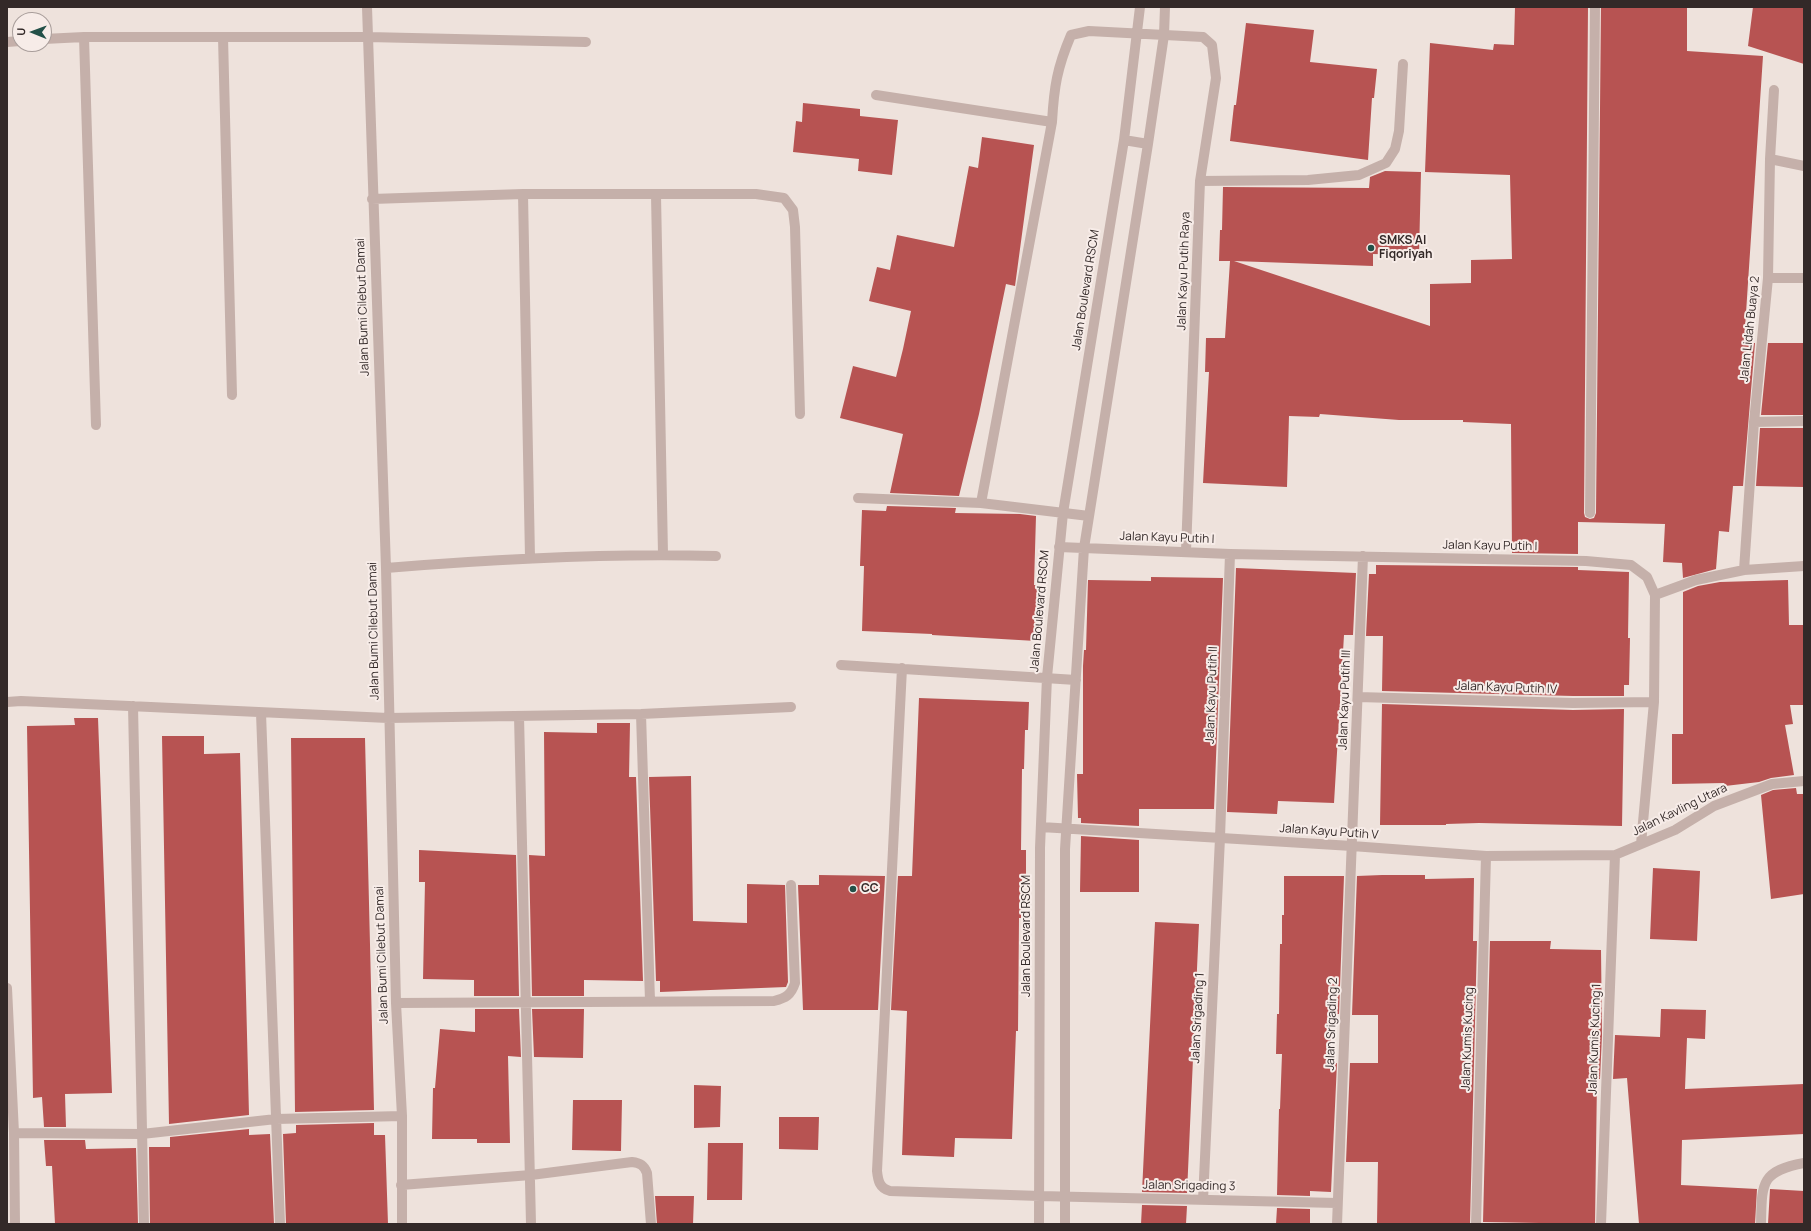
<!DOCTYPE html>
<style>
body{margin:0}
#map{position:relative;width:1811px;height:1231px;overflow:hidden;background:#eee2dc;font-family:Manrope,sans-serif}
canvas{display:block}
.frame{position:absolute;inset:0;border:8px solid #332928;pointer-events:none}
.north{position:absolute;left:12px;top:12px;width:40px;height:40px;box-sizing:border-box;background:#f7ece8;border:1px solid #a99e9b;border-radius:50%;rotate:271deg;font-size:11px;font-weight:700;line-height:16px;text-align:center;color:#332928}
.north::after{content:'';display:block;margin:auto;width:14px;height:18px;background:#235048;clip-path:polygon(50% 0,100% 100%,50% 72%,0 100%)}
</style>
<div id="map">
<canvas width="1811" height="1231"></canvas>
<div class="frame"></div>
<div class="north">U</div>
</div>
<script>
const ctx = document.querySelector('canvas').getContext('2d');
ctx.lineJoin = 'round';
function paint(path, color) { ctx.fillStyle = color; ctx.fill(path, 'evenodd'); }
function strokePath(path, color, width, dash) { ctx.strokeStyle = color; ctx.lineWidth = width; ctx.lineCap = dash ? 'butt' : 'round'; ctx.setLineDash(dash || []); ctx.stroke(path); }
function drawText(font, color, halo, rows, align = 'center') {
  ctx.font = font + ' Manrope,sans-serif'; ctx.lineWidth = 4; ctx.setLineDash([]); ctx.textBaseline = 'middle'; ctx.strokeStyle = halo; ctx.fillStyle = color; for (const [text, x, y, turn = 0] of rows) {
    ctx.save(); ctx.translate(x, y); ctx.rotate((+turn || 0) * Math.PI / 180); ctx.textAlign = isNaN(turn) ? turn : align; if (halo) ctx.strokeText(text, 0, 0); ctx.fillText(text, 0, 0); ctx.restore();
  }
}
const building = new Path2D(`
 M 1515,7 L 1588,7 L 1584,513 L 1585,517 L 1590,519 L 1594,518 L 1596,513 L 1601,7 L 1687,7 L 1687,51 L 1763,56 L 1744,343 L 1755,343 L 1743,486 L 1733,486 L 1729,532 L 1719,531 L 1716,569 L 1683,578 L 1682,563 L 1663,562 L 1665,524 L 1578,522 L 1578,554 L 1512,553 L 1511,424 L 1463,422 L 1463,420 L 1399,420 L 1320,414 L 1319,417 L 1289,416 L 1287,487 L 1203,483 L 1209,372 L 1205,372 L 1206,338 L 1225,338 L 1230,261 L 1219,261 L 1220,230 L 1222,230 L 1223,187 L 1369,188 L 1370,177 L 1385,171 L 1421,172 L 1419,255 L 1373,254 L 1373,266 L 1234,261 L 1430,326 L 1430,284 L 1471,283 L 1471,260 L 1512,259 L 1510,175 L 1425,172 L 1430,43 L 1493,50 L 1494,44 L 1514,45 Z
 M 1753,7 L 1804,7 L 1804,64 L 1748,46 Z
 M 1246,23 L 1314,30 L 1310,62 L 1377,69 L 1374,98 L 1372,98 L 1368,160 L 1230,141 L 1234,105 L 1236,105 Z
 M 803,103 L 860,109 L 860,116 L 898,120 L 892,175 L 858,171 L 859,159 L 793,152 L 796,121 L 802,122 Z
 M 982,137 L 1034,145 L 1015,286 L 1006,284 L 979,414 L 959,496 L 890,493 L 903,434 L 840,418 L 853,366 L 896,377 L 903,349 L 911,311 L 869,301 L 877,267 L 890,270 L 897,235 L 954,247 L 969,166 L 978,168 Z
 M 1768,343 L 1804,343 L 1804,415 L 1761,415 Z
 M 1760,428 L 1804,428 L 1804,487 L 1756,486 Z
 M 887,506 L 956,508 L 955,513 L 1020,514 L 1036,516 L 1034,585 L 1037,585 L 1036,641 L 932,635 L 932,634 L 862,631 L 864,566 L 860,566 L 862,510 L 886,511 Z
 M 1376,565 L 1578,567 L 1578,570 L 1629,572 L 1628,638 L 1630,638 L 1629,685 L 1624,685 L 1624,696 L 1573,696 L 1382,691 L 1383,636 L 1366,636 L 1369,574 L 1376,574 Z
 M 1236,568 L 1356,573 L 1353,635 L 1344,635 L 1334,803 L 1278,801 L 1277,814 L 1227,812 Z
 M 1151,577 L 1223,578 L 1214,809 L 1139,809 L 1139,826 L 1081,823 L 1081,818 L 1078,818 L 1077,774 L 1083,774 L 1083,666 L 1084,650 L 1086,650 L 1088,580 L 1151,581 Z
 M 1788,580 L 1789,625 L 1804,625 L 1804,705 L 1790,705 L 1793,724 L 1785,725 L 1794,775 L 1771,778 L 1759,782 L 1725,786 L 1724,783 L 1672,784 L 1672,734 L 1683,734 L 1683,592 L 1698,586 L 1720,582 Z
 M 919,698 L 1029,702 L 1028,730 L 1025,730 L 1024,769 L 1022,769 L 1021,850 L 1026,850 L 1026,878 L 1022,878 L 1021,918 L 1019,918 L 1018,1031 L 1016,1031 L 1012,1139 L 955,1138 L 954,1157 L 902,1155 L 907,1011 L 891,1010 L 898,876 L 912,876 Z
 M 1382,704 L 1573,710 L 1624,709 L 1622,826 L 1479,823 L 1446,824 L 1446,825 L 1380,825 Z
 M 74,718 L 98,718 L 112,1093 L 65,1094 L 66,1127 L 44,1127 L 42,1097 L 33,1098 L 27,726 L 75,725 Z
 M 597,723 L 630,723 L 629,777 L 636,777 L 643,981 L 584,980 L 584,996 L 532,996 L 529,855 L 545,856 L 544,732 L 597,733 Z
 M 162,736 L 204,736 L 204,754 L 240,753 L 249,1115 L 169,1124 Z
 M 291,738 L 365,738 L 374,1110 L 295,1112 Z
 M 691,776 L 693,921 L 747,923 L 747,884 L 785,885 L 788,982 L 786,987 L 660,992 L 660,981 L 656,981 L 649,777 Z
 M 1796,788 L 1797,794 L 1804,794 L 1804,894 L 1771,899 L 1761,795 L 1773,790 Z
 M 1081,836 L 1139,840 L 1139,892 L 1080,892 Z
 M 419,850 L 516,855 L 519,996 L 474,996 L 474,980 L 423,979 L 425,882 L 419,882 Z
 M 1653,868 L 1700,871 L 1697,941 L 1650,939 Z
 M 819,875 L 885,876 L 878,1010 L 803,1010 L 798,885 L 819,885 Z
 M 1382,875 L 1425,875 L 1425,879 L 1474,878 L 1473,941 L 1477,941 L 1470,1224 L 1377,1224 L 1378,1162 L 1346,1162 L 1350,1063 L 1378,1063 L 1378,1015 L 1352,1015 L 1357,876 Z
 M 1284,876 L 1344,876 L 1339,1014 L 1331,1014 L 1331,1063 L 1337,1063 L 1331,1192 L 1310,1191 L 1310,1196 L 1277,1195 L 1279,1109 L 1280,1109 L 1282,1054 L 1276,1054 L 1277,1014 L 1279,1014 L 1280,944 L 1282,944 L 1282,915 L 1284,915 Z
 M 1155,922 L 1199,924 L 1187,1193 L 1142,1192 Z
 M 1490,941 L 1551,941 L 1550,949 L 1601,950 L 1602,1035 L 1600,1079 L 1597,1079 L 1595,1224 L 1483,1222 Z
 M 475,1009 L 519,1009 L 521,1057 L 508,1056 L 510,1143 L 477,1143 L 477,1139 L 432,1139 L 433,1088 L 435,1088 L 440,1029 L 475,1032 Z
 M 532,1009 L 584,1009 L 583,1058 L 534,1057 Z
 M 1661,1009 L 1706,1010 L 1705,1039 L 1687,1038 L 1685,1089 L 1804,1084 L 1804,1134 L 1682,1140 L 1681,1185 L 1757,1189 L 1755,1224 L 1639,1224 L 1627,1078 L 1613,1079 L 1615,1035 L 1660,1037 Z
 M 694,1085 L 721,1086 L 720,1127 L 694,1128 Z
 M 573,1100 L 622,1100 L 621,1151 L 572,1150 Z
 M 779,1117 L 819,1117 L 818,1150 L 779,1149 Z
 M 374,1123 L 374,1135 L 385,1135 L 388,1224 L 286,1224 L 283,1134 L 296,1133 L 296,1125 Z
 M 249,1129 L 249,1135 L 270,1134 L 274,1224 L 150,1224 L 149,1147 L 170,1147 L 170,1137 Z
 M 44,1140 L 85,1140 L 86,1149 L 136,1148 L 138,1224 L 55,1224 L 52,1166 L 46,1166 Z
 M 708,1143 L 743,1143 L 742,1200 L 707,1200 Z
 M 1770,1189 L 1804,1191 L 1804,1224 L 1768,1224 Z
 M 655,1196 L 694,1196 L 693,1224 L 657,1224 Z
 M 1142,1205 L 1187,1206 L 1186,1224 L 1141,1224 Z
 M 1277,1208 L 1310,1209 L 1310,1224 L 1276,1224 Z`);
const minor = new Path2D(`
 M 367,7 L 386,568 L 396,1003 L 402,1116 L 402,1224
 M 84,37 L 96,425
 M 223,37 L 232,395
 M 44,39 L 84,37 L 368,37 L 586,42
 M 7,42 L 20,41
 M 876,95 L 1052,122
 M 1124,140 L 1148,144
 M 1770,159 L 1804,166
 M 1200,181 L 1308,180 L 1359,175 L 1386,163 L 1395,149 L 1399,131 L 1403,64
 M 523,194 L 530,558
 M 656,195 L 663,554
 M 372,199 L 523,194 L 756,194 L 784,198 L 793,210 L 795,227 L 800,414
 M 1768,278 L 1804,278
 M 1754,422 L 1804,421
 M 858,498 L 981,503 L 1089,516
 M 981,503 L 1052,122 C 1054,87 1057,68 1071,35 L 1089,31 L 1203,37 L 1212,45 L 1216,78 L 1200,181 L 1186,551
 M 1590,513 L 1595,7
 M 1059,547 L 1230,554 L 1586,561 L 1631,565 L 1647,577 L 1655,595 L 1654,702 L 1641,844
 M 386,568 C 496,559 606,553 716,556
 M 1744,570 L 1754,422 L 1768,278 L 1770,159 L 1774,90
 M 1655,595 L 1696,580 L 1744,570 L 1804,566
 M 841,665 L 1076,680
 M 902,668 L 877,1171 C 878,1180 879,1188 890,1191 L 1040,1196 L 1337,1203
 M 1358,697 L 1573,703 L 1654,702
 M 7,702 L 21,701 L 388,718 L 641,714 L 791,707
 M 133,706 L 144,1224
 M 261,713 L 280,1224
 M 641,714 L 650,1001
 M 519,716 L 531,1224
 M 1041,827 L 1352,846 L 1486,856 L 1615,855 L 1675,830 L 1714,806 L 1772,784 L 1804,781
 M 7,988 L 14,1133 L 15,1224
 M 396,1003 L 774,1001 C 786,998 791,995 795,983 L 791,885
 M 14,1133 L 142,1134 L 276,1119 L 402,1116
 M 401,1185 L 531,1175 L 632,1162 C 640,1163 644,1165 647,1173 L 651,1224
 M 1203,1200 L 1220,838 L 1230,554
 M 1039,1224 L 1040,848 L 1047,677 L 1063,513 L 1124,140 L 1140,7
 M 1065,1224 L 1065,849 L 1084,548 L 1148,144 L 1164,35 L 1165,7
 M 1337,1224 L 1363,556
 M 1476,1224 L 1486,856
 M 1601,1224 L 1615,855
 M 1761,1224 C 1762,1184 1760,1171 1804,1163`);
const markers = [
 [1371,248,4,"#235048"],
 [853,889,4,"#235048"]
];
const poiNames = [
 ["SMKS Al",1379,241],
 ["Fiqoriyah",1379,255],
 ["CC",861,889]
];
const streetNames = [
 ["Jalan Kayu Putih Raya",1184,271,-88],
 ["Jalan Boulevard RSCM",1086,290,-81],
 ["Jalan Bumi Cilebut Damai",363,307,-92],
 ["Jalan Lidah Buaya 2",1750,329,-84],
 ["Jalan Kayu Putih I",1167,538,2],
 ["Jalan Kayu Putih I",1490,546,1],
 ["Jalan Boulevard RSCM",1040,611,-85],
 ["Jalan Bumi Cilebut Damai",374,631,-91],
 ["Jalan Kayu Putih IV",1506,688,2],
 ["Jalan Kayu Putih II",1212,695,-88],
 ["Jalan Kayu Putih III",1345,700,-88],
 ["Jalan Kavling Utara",1680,810,-26],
 ["Jalan Kayu Putih V",1329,832,4],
 ["Jalan Boulevard RSCM",1027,936,-90],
 ["Jalan Bumi Cilebut Damai",382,955,-92],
 ["Jalan Srigading 1",1198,1018,-87],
 ["Jalan Srigading 2",1332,1024,-88],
 ["Jalan Kumis Kucing",1468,1039,-88],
 ["Jalan Kumis Kucing 1",1595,1039,-88],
 ["Jalan Srigading 3",1189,1186,1]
];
paint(building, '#b75352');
strokePath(minor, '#c5b0aa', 10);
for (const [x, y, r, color] of markers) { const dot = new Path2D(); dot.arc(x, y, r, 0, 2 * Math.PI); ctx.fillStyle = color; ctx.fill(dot); strokePath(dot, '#f7ece8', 1.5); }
drawText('bold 12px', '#332928', '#f7ece8', poiNames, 'left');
drawText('12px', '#332928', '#f7ece8', streetNames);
</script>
